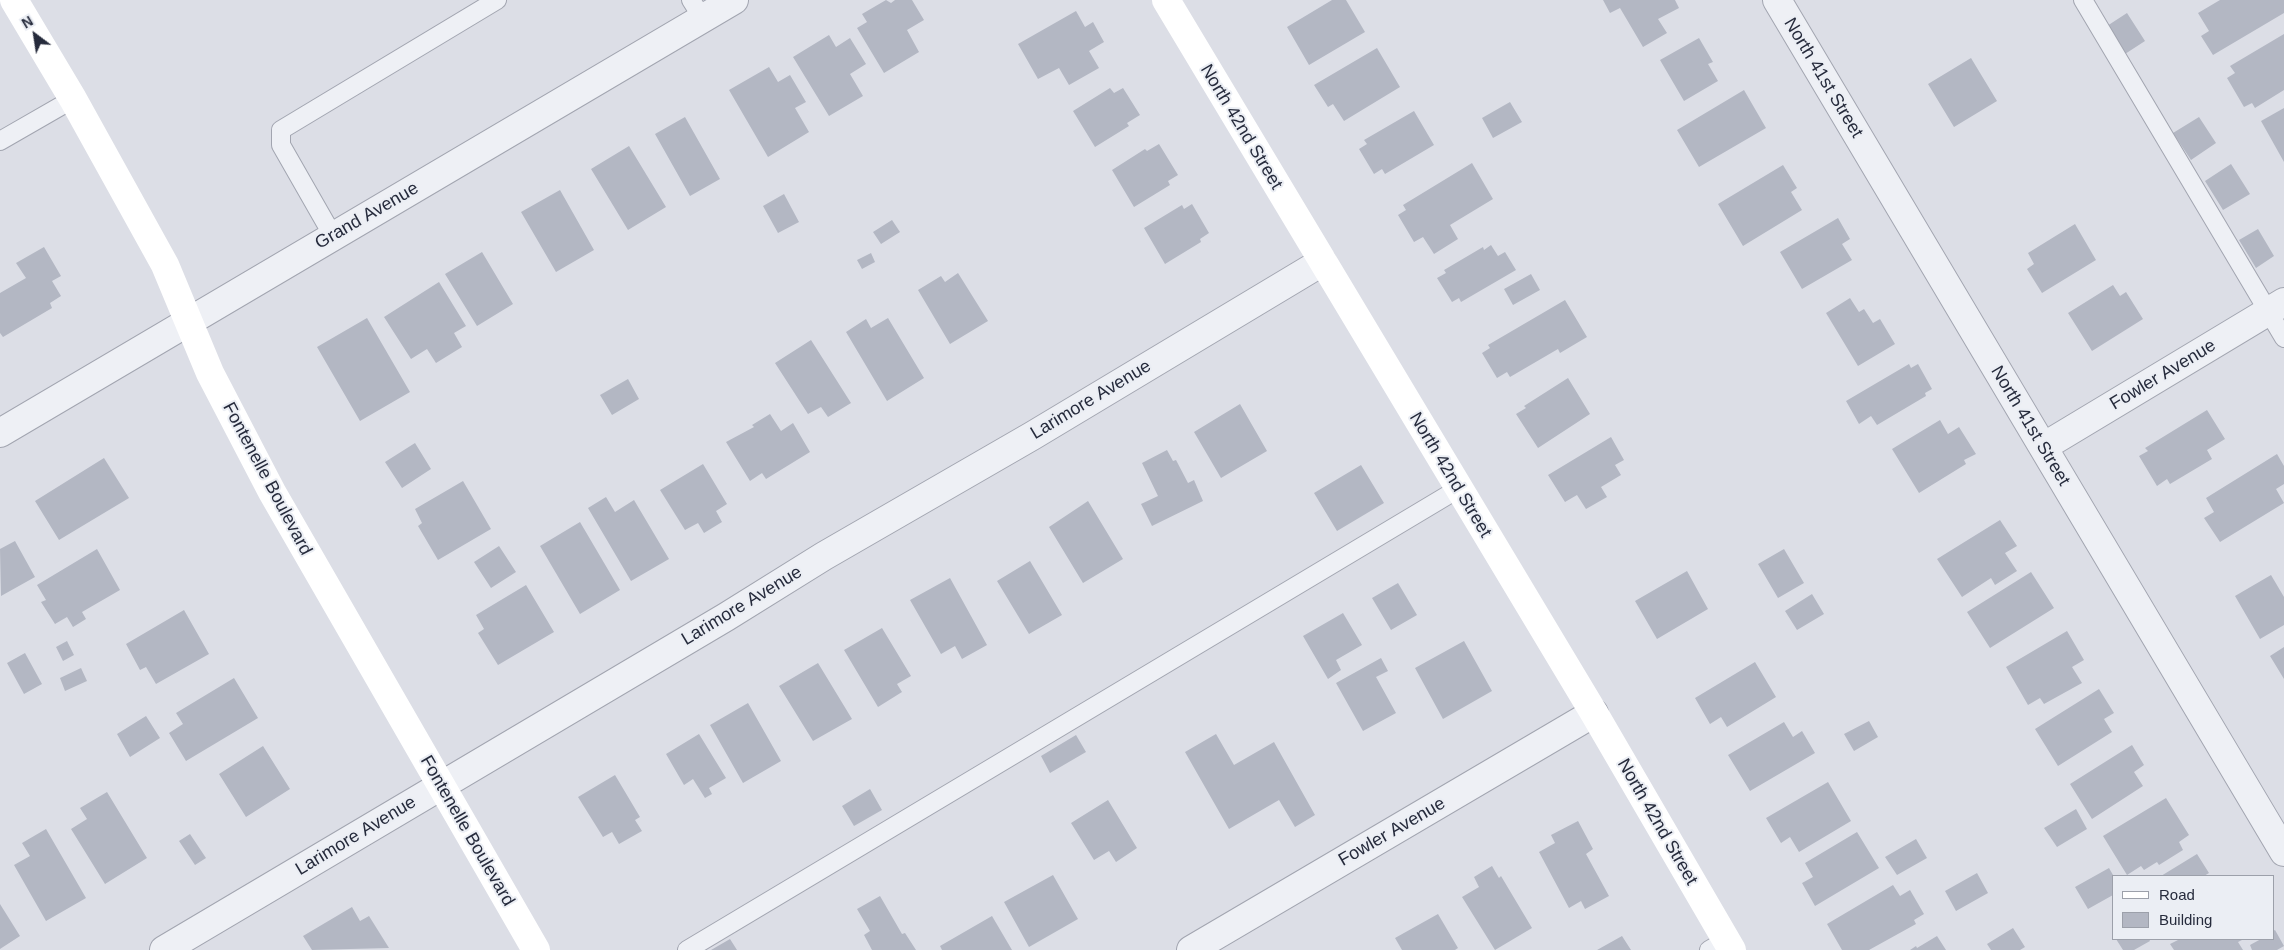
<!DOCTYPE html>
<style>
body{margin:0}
#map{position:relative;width:2284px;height:950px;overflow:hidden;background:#dcdee6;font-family:Arial,sans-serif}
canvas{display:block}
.legend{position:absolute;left:2112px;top:875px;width:162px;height:65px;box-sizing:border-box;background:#ebeef4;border:1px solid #9ca0aa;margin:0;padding:6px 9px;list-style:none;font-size:15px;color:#262b3c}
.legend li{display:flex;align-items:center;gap:10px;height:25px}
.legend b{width:25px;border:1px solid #9ca0aa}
.north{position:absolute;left:10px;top:10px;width:50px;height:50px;-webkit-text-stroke:4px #ebeef4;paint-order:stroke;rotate:329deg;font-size:14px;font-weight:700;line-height:20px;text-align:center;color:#262b3c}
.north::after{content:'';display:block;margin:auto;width:18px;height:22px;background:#262b3c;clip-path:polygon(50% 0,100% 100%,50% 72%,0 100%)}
</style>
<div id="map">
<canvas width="2284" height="950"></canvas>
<ul class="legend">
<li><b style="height:6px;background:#fff"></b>Road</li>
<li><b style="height:14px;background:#b3b7c3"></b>Building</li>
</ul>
<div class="north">N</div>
</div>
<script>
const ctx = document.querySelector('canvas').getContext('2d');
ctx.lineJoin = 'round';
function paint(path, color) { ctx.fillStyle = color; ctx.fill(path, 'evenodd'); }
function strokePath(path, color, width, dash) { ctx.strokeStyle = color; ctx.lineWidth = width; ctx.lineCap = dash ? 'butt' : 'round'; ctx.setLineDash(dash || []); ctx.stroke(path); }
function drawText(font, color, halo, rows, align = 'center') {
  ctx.font = font + ' Arial,sans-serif'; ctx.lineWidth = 4; ctx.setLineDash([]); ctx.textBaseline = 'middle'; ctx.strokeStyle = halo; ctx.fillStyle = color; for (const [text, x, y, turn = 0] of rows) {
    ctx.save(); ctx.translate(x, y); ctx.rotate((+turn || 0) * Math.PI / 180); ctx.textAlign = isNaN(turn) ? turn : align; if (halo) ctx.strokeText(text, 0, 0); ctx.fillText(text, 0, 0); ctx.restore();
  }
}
const building = new Path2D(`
 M 886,0 L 891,3 L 895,0 L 912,0 L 924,20 L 907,30 L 919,52 L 884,73 L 857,28 L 867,22 L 862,14 Z
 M 1332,0 L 1346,0 L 1365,32 L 1309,65 L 1287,27 Z
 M 1603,0 L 1675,0 L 1679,8 L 1658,19 L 1667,33 L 1643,47 L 1620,8 L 1610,13 Z
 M 2220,0 L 2284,0 L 2284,13 L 2213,55 L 2201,36 L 2209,31 L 2198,13 Z
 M 1076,11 L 1085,27 L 1093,22 L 1104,42 L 1089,51 L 1099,68 L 1069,85 L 1059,68 L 1038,79 L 1018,44 Z
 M 2127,13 L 2145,41 L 2125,54 L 2107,26 Z
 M 2284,34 L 2284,90 L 2255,108 L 2252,103 L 2244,107 L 2227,78 L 2235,73 L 2230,66 Z
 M 829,35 L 836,47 L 850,38 L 866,64 L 850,74 L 863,96 L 829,116 L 793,57 Z
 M 1699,38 L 1713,62 L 1708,64 L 1718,81 L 1684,101 L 1660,60 Z
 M 1377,48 L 1400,87 L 1344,121 L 1333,104 L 1328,107 L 1314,85 Z
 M 1971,58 L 1997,101 L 1954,127 L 1928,84 Z
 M 769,67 L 778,82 L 790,75 L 806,102 L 795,108 L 809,132 L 768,157 L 729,90 Z
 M 1110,88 L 1114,93 L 1123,88 L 1140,115 L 1127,123 L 1129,126 L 1095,147 L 1073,111 Z
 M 1744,90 L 1766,128 L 1699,167 L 1677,130 Z
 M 1510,102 L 1522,122 L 1493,138 L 1482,118 Z
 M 2284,108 L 2284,162 L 2261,121 Z
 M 1414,111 L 1434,145 L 1385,174 L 1382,169 L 1374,174 L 1359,149 L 1367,144 L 1364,140 Z
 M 685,117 L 720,179 L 690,196 L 655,134 Z
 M 2199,117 L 2216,143 L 2191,160 L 2173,133 Z
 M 1159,144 L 1178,175 L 1168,181 L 1170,185 L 1134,207 L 1112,170 L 1145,149 L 1147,151 Z
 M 629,146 L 666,207 L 628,230 L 591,169 Z
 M 1472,163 L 1493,199 L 1450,225 L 1458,239 L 1434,254 L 1423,237 L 1414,242 L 1398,215 L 1406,210 L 1403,205 Z
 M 2231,164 L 2250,194 L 2223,210 L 2205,181 Z
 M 1783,165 L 1797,188 L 1791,192 L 1802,210 L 1743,246 L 1718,204 Z
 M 560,190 L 594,250 L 556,272 L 521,212 Z
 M 784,194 L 799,222 L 778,233 L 763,206 Z
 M 1192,204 L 1209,233 L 1200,239 L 1201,242 L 1165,264 L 1144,228 L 1182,205 L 1184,209 Z
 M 1838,218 L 1850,239 L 1842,244 L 1852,260 L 1802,289 L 1780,252 Z
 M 892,220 L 900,232 L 881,244 L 873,232 Z
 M 2075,224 L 2096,260 L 2042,293 L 2027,269 L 2034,264 L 2028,253 Z
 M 2258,229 L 2274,256 L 2256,268 L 2239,240 Z
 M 1491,245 L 1498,256 L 1505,252 L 1516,270 L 1461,302 L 1459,298 L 1452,302 L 1437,278 L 1446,273 L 1444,270 L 1483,247 L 1484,250 Z
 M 44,247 L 61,276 L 52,281 L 61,296 L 50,303 L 52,308 L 3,337 L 0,333 L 0,293 L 26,278 L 16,263 Z
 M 482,252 L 513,304 L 477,326 L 445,274 Z
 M 871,253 L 875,262 L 862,269 L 857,260 Z
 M 958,273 L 988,321 L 950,344 L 918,290 L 941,276 L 945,282 Z
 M 1531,274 L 1540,290 L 1513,305 L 1504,289 Z
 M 439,282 L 466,326 L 454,333 L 462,347 L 436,363 L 427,349 L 411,359 L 384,317 Z
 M 2113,285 L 2120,296 L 2126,292 L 2143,319 L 2092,351 L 2068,313 Z
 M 1850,298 L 1859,312 L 1864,309 L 1873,323 L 1880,319 L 1895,344 L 1858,366 L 1826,313 Z
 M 1565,300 L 1587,337 L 1560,353 L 1558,349 L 1510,377 L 1507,372 L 1497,378 L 1482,353 L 1490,348 L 1488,345 Z
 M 367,318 L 410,392 L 360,421 L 317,347 Z
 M 888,318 L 924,378 L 887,401 L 846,332 L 866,319 L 871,328 Z
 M 811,340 L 851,403 L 828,417 L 821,407 L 808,414 L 775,363 Z
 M 1909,364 L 1911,368 L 1918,364 L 1932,389 L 1925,393 L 1926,396 L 1877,425 L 1871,416 L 1859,424 L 1846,401 Z
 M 1568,378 L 1590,414 L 1538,448 L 1516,414 L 1526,408 L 1524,406 Z
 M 628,379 L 639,399 L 612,415 L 600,395 Z
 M 1240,404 L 1267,451 L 1221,478 L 1194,432 Z
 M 2207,410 L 2225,439 L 2207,450 L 2212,459 L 2170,484 L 2167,479 L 2157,486 L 2139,456 L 2148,451 L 2145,448 Z
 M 770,414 L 781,431 L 793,423 L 810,452 L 766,479 L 762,473 L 750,481 L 726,442 L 754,427 L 752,425 Z
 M 1940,420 L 1948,434 L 1959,427 L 1976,454 L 1964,460 L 1966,464 L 1919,493 L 1892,449 Z
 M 1611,437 L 1624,460 L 1615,465 L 1621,475 L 1601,487 L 1607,497 L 1586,509 L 1577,495 L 1565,502 L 1548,475 Z
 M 415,443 L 431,469 L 402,488 L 385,462 Z
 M 1167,450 L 1173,461 L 1176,460 L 1188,483 L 1194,480 L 1203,501 L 1152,526 L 1141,504 L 1158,496 L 1142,463 Z
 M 2277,454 L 2284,466 L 2284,484 L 2276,489 L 2284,503 L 2220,542 L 2204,518 L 2214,512 L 2206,498 Z
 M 104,458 L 129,498 L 59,540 L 35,501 Z
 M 703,464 L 727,504 L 716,511 L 722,522 L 704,533 L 698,523 L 685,530 L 660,490 Z
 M 1361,465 L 1384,503 L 1337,531 L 1314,493 Z
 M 463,481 L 491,529 L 438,560 L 418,526 L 422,523 L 415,509 Z
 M 606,497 L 615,512 L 634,500 L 669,559 L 631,581 L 588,508 Z
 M 1088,501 L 1123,559 L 1083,583 L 1049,527 Z
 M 2000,520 L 2017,546 L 2005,553 L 2017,571 L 1995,585 L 1991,578 L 1962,597 L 1937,559 Z
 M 580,522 L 620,590 L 580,614 L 540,546 Z
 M 15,541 L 35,577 L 1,596 L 0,549 Z
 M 499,546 L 516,572 L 491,588 L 474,562 Z
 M 97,549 L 120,590 L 82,612 L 86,619 L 73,627 L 67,617 L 55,624 L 41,602 L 46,600 L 37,585 Z
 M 1784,549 L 1804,583 L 1778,598 L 1758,564 Z
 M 1030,561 L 1062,615 L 1029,634 L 997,581 Z
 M 1687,571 L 1708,609 L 1657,639 L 1635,601 Z
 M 2031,572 L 2054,608 L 1990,648 L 1967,612 Z
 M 2271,575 L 2284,597 L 2284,625 L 2260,639 L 2235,596 Z
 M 950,578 L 987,645 L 962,659 L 955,646 L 941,654 L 910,600 Z
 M 1398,583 L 1417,615 L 1391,630 L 1372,598 Z
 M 526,585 L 554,632 L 498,665 L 478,633 L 484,629 L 476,615 Z
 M 1812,594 L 1824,614 L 1797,630 L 1785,611 Z
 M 184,610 L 209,654 L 156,684 L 146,667 L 140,670 L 126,644 Z
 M 1343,613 L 1362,645 L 1336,660 L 1341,670 L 1328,679 L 1303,636 Z
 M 882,628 L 911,676 L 897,684 L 902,692 L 878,707 L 844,650 Z
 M 2067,631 L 2084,660 L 2072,667 L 2082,683 L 2044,704 L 2040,698 L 2028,705 L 2006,667 Z
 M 67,641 L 74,655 L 63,661 L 56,647 Z
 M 1464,641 L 1492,691 L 1443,719 L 1415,668 Z
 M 2284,647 L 2284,679 L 2270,656 Z
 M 25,653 L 42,684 L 24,694 L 7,663 Z
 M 1381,658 L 1388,671 L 1376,677 L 1396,713 L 1363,731 L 1336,683 Z
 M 1755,662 L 1776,697 L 1727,727 L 1721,717 L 1710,724 L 1695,698 Z
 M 818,663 L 852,719 L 813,741 L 779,686 Z
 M 81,668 L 87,681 L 65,691 L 60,678 Z
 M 234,678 L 258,718 L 186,761 L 169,733 L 183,724 L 176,713 Z
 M 2099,689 L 2114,713 L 2104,719 L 2112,732 L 2058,766 L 2035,729 Z
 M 748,703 L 781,761 L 743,783 L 710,725 Z
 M 146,716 L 160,738 L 130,757 L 117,734 Z
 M 1869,721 L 1878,737 L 1854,751 L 1844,734 Z
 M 1784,722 L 1793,737 L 1802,731 L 1815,753 L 1750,791 L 1728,755 Z
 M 699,734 L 726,778 L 709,788 L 712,794 L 705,798 L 693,779 L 684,785 L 666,754 Z
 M 1216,734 L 1234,765 L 1274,742 L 1315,815 L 1295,827 L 1279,800 L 1229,829 L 1185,752 Z
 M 1076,735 L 1086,752 L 1050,773 L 1041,756 Z
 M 2132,745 L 2144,765 L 2134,772 L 2143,786 L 2092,819 L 2070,784 Z
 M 263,746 L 290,789 L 246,817 L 219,774 Z
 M 615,775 L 640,817 L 635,820 L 642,831 L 619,844 L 612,832 L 603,837 L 578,797 Z
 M 1828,782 L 1851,821 L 1799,852 L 1790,837 L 1781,843 L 1766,818 Z
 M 870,789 L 882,810 L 854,826 L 842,806 Z
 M 107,792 L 147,858 L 105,884 L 71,829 L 87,819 L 80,808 Z
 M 2166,798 L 2189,835 L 2179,842 L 2183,850 L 2159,865 L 2157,862 L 2144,870 L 2141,866 L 2127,875 L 2103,836 Z
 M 1108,800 L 1137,848 L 1116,862 L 1109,851 L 1094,860 L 1071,823 Z
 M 2076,809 L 2087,829 L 2057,847 L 2044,828 Z
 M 1578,821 L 1593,849 L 1586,854 L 1609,896 L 1585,909 L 1581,901 L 1569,908 L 1539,852 L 1555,843 L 1551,835 Z
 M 46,829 L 86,898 L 46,921 L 14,865 L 30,856 L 22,843 Z
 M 1857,832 L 1879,868 L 1815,906 L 1802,883 L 1813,877 L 1805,863 Z
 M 190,834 L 206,858 L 195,865 L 179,841 Z
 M 1916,839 L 1927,858 L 1897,875 L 1885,857 Z
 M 2197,854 L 2209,873 L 2204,876 L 2161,876 Z
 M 1492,866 L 1499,878 L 1501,876 L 1532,928 L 1495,950 L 1462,897 L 1479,887 L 1474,877 Z
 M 2109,868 L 2113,875 L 2113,895 L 2088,909 L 2075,887 Z
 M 1977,873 L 1988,893 L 1956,911 L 1945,891 Z
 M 1053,875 L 1078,919 L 1029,947 L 1004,902 Z
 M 1893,885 L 1900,896 L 1910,890 L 1924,914 L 1914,920 L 1916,924 L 1869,950 L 1842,950 L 1827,924 Z
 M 880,896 L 902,934 L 905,933 L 916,950 L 872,950 L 864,935 L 870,931 L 857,909 Z
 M 0,904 L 20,936 L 0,949 Z
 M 352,907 L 360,921 L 369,916 L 389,948 L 312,950 L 303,936 Z
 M 1438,914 L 1458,948 L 1455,950 L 1402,950 L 1395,938 Z
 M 992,916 L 1012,950 L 942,950 L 940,946 Z
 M 2013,928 L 2025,947 L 2020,950 L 1991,950 L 1987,944 Z
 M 2275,930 L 2284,946 L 2277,950 L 2252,950 L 2250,945 L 2261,939 L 2273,939 L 2273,931 Z
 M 1622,936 L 1631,950 L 1597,950 Z
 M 1937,936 L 1946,950 L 1910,950 L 1916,946 L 1917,948 Z
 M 730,939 L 737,950 L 711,950 Z
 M 2116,939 L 2149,939 L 2150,941 L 2134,950 L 2123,950 Z
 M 2180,939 L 2244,939 L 2238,942 L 2243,950 L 2174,950 L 2170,944 Z`);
const lane = new Path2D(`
 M 691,0 L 703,19
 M 2083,0 L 2284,338
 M 0,141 L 73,99
 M 333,236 L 281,145 L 281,130 L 497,0
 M 687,950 L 1458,489
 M 1709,950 L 1726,940`);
const street = new Path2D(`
 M 1777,0 L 2284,852
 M 0,433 L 734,0
 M 2043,447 L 2284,302
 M 164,950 L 726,617 L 824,556 L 1032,436 L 1322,262
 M 1191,950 L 1594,713`);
const secondary = new Path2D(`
 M 14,0 L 73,99 L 165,265 L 210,373 L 272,492 L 536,950
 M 1166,0 L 1594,713 L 1732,950`);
const streetNames = [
 ["North 41st Street",1823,78,59],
 ["North 42nd Street",1241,127,59],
 ["Grand Avenue",367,216,-30],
 ["Fowler Avenue",2163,375,-31],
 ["Larimore Avenue",1091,400,-31],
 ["North 41st Street",2030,426,59],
 ["North 42nd Street",1450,475,59],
 ["Fontenelle Boulevard",267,479,62],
 ["Larimore Avenue",742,606,-31],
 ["North 42nd Street",1657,822,60],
 ["Fontenelle Boulevard",467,831,60],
 ["Fowler Avenue",1392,832,-30],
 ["Larimore Avenue",356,836,-31]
];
paint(building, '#b3b7c3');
strokePath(lane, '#a2a5b0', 20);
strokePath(street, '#a2a5b0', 30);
strokePath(lane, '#eef0f5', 18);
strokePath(street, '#eef0f5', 28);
strokePath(secondary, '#fff', 28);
drawText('18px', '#262b3c', '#ebeef4', streetNames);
</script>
